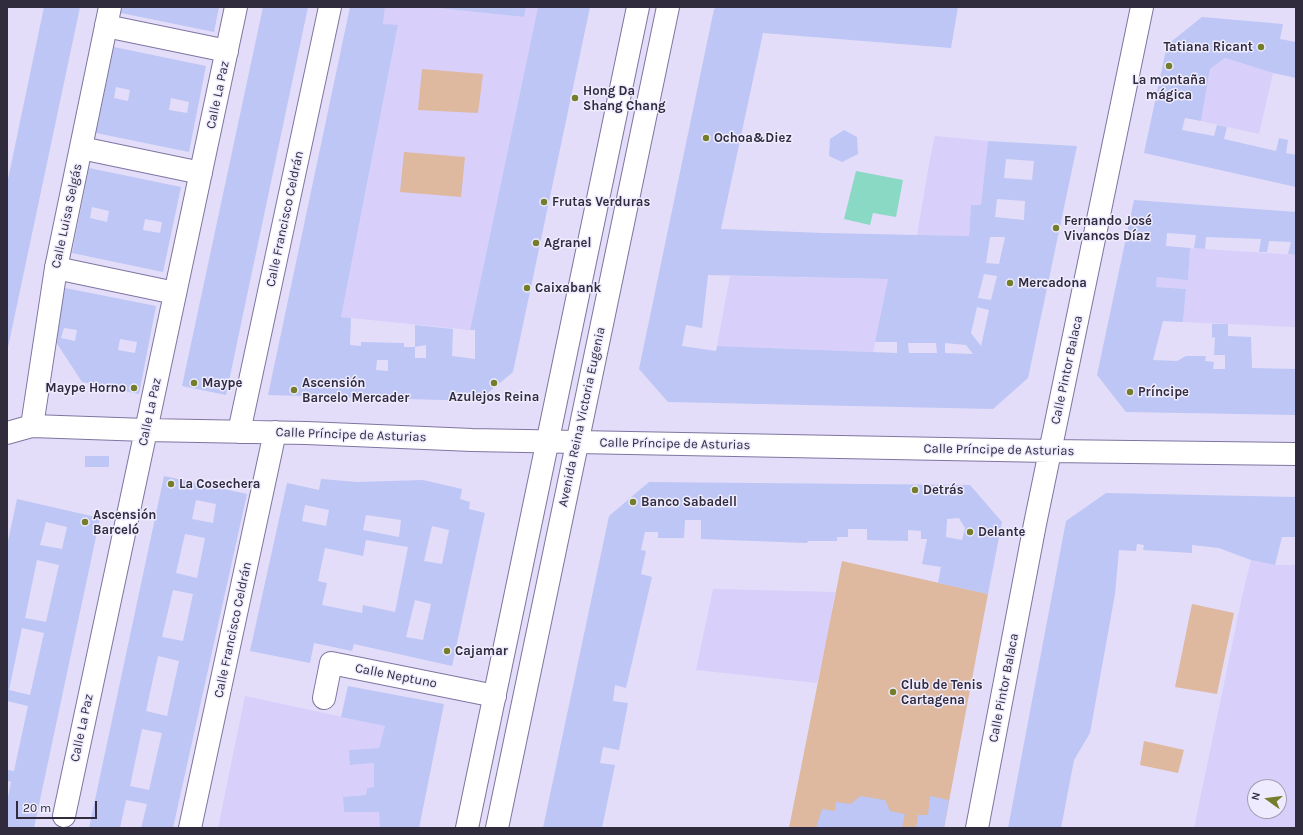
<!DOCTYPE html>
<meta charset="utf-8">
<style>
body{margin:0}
#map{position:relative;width:1303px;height:835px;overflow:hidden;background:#e3ddf9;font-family:Karla,sans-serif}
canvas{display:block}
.frame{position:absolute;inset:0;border:8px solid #302c3e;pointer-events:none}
.north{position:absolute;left:1247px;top:779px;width:40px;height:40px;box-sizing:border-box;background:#efebfe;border:1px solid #a39fb1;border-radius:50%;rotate:284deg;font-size:11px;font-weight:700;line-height:16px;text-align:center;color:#302c3e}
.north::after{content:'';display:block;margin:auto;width:14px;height:18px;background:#747d29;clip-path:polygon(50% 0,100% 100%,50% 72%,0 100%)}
.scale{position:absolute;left:16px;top:801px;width:81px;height:18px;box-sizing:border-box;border:2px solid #302c3e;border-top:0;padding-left:5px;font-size:12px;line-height:14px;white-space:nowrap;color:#302c3e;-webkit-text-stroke:3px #efebfe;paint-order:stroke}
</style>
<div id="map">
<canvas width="1303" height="835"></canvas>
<div class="frame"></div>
<div class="north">N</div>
<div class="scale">20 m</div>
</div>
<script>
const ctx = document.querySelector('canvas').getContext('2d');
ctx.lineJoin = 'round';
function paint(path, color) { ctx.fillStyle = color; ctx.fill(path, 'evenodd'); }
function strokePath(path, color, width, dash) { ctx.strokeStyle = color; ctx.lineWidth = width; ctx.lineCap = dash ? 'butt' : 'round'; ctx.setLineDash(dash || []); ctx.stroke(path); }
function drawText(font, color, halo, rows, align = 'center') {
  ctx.font = font + ' Karla,sans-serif'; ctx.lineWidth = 3; ctx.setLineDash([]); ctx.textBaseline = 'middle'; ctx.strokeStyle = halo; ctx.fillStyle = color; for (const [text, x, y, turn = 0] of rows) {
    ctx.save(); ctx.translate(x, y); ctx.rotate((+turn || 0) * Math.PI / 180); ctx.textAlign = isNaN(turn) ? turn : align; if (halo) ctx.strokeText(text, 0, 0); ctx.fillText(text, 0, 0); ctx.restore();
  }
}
const built = new Path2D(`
 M 385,7 L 429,7 L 524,17 L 526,7 L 538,7 L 470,330 L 341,317 L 398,26 L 383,24 Z
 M 1225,58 L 1273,73 L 1259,134 L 1201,121 L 1210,69 Z
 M 935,136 L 988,141 L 981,205 L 971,205 L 969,236 L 917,235 L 930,159 Z
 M 1190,248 L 1296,255 L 1296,327 L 1183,322 L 1186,289 L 1156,287 L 1157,277 L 1188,279 Z
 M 730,276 L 888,279 L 873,352 L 717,346 Z
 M 1251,560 L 1275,565 L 1296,565 L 1296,828 L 1194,828 L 1242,597 ZM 1255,787 L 1279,787 L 1279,811 L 1255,811 Z
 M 713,589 L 835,592 L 829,629 L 817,683 L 696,670 Z
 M 245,696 L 385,726 L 379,748 L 349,750 L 351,765 L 374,763 L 374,787 L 367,788 L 366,795 L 343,797 L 344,812 L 379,812 L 380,828 L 218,828 Z`);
const green = new Path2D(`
 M 422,69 L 483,74 L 478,113 L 418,110 Z
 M 404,152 L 465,157 L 461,197 L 400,192 Z
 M 842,561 L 988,594 L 944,828 L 789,828 Z
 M 1192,604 L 1234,613 L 1217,694 L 1175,687 Z
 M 1144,741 L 1184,750 L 1178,773 L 1140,765 Z`);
const water = new Path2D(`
 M 856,171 L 903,180 L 896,217 L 873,213 L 870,225 L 844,219 Z`);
const building = new Path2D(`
 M 44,7 L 80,7 L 7,352 L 7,184 Z
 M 122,7 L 219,7 L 214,32 L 121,13 Z
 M 263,7 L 308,7 L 226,395 L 182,386 Z
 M 350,7 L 385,7 L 383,24 L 398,25 L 341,317 L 351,318 L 350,345 L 361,346 L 361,342 L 404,343 L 404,347 L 415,347 L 415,358 L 426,358 L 426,345 L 415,347 L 415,325 L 453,329 L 452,356 L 475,359 L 475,330 L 470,330 L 538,7 L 590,7 L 513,372 L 478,401 L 268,395 ZM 377,360 L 388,360 L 388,371 L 376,370 Z
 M 438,7 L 526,7 L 524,17 L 438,8 Z
 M 718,7 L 958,7 L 951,48 L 763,33 L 721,229 L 823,233 L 969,236 L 971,205 L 981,205 L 988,141 L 1077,146 L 1028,378 L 993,409 L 668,402 L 639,369 L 714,9 ZM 1006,159 L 1034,161 L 1032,180 L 1004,178 ZM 997,199 L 1025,201 L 1024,220 L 995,217 ZM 990,237 L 1005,237 L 999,264 L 986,263 ZM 984,274 L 997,276 L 991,300 L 978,298 ZM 708,275 L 888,279 L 875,342 L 897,342 L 897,353 L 717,346 L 716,351 L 682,346 L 686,325 L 702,328 ZM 977,307 L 989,310 L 981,346 L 971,333 ZM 908,343 L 936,343 L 937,353 L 909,353 ZM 945,343 L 966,345 L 973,354 L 945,353 Z
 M 1202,17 L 1283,24 L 1280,39 L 1296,42 L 1296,78 L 1273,73 L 1225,58 L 1210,69 L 1201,121 L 1185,118 L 1182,130 L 1214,136 L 1217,125 L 1227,127 L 1224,139 L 1276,151 L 1279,138 L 1288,140 L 1286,153 L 1296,155 L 1296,187 L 1144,153 L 1167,45 Z
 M 114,47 L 206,66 L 189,152 L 96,133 ZM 116,87 L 130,90 L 128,101 L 114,98 ZM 171,98 L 189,102 L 187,113 L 169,110 Z
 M 844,130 L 857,137 L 858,154 L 842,162 L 829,156 L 830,139 Z
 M 89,168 L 181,187 L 163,272 L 72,253 ZM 92,207 L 109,211 L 107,222 L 90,218 ZM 145,219 L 162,222 L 160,233 L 143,230 Z
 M 1134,200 L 1296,212 L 1296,255 L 1288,254 L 1291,242 L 1269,241 L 1267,252 L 1259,252 L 1261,239 L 1206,237 L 1205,249 L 1194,248 L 1196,235 L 1167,233 L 1166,246 L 1190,248 L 1188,280 L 1157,277 L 1156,287 L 1186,289 L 1183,322 L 1163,321 L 1153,360 L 1177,361 L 1186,356 L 1206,356 L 1205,361 L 1214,362 L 1213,369 L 1225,369 L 1225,355 L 1214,355 L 1215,337 L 1212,338 L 1212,324 L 1228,324 L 1228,336 L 1251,337 L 1252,368 L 1296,369 L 1296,415 L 1126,412 L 1097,375 Z
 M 65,288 L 156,306 L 139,394 L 82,382 L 54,339 ZM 64,328 L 77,330 L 75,341 L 61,338 ZM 120,339 L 137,342 L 135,353 L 118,350 Z
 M 85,456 L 109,456 L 109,467 L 85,467 Z
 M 164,476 L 247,494 L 173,828 L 141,828 L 147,804 L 126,800 L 120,828 L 89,828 ZM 196,500 L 216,504 L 213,523 L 192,519 ZM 185,534 L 205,538 L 197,578 L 176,573 ZM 173,590 L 193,594 L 183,641 L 162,637 ZM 158,656 L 179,661 L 167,716 L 146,711 ZM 142,729 L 162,733 L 149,790 L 130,786 Z
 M 321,479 L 357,482 L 423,480 L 462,489 L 460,499 L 470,502 L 469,509 L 485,513 L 452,666 L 354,644 L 352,651 L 314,643 L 310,663 L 250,651 L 287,483 L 319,490 ZM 305,505 L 329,510 L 326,526 L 302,521 ZM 366,515 L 401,520 L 399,537 L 363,530 ZM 432,526 L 449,530 L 442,564 L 424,561 ZM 366,540 L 408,547 L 395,612 L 363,605 L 362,613 L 322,605 L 327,583 L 318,581 L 325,548 L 363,556 ZM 415,600 L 431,604 L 423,640 L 406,637 Z
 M 649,482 L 970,485 L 1002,522 L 988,594 L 938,583 L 941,567 L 922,564 L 927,539 L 921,539 L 921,531 L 908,530 L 908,541 L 867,540 L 867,529 L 848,529 L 848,537 L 837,537 L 837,541 L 808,541 L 807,543 L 701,539 L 701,520 L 685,520 L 684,538 L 658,538 L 658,532 L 645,532 L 641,550 L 646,551 L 641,574 L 652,577 L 626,688 L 615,685 L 613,701 L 628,703 L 619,750 L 603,747 L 600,763 L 615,765 L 602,828 L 543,828 L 609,516 ZM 959,518 L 965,528 L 962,540 L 946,537 L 947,519 Z
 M 1106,493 L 1296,497 L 1296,537 L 1282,537 L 1275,565 L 1251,560 L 1219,548 L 1192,545 L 1192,553 L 1143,550 L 1144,545 L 1137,544 L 1136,551 L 1119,550 L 1115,594 L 1090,733 L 1074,760 L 1061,828 L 1008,828 L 1066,521 Z
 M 17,499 L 100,518 L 34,828 L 7,828 L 7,802 L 11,782 L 7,781 L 7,770 L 14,771 L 28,706 L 7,701 L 7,546 ZM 46,522 L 67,527 L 62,549 L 40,545 ZM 37,560 L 59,565 L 46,622 L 25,618 ZM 22,628 L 44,633 L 30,695 L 9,690 Z
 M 348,686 L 444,704 L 419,828 L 380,828 L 379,812 L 344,812 L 343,797 L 366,795 L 367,788 L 374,787 L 374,763 L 350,765 L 349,750 L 379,748 L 385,726 L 341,717 Z
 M 860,796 L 885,800 L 890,811 L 905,814 L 902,828 L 816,828 L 822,809 L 835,811 L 836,802 L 851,804 Z
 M 930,796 L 949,800 L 944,828 L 916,828 L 918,815 L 928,815 Z`);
const pedestrian = new Path2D(`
 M 106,26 L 227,51
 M 56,268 L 175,293`);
const minor = new Path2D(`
 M 81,148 L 201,173
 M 32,426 L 56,268 L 110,7
 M 239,432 L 330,7
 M 7,433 L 32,426 L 146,430 L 306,433 L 472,440 L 1050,451 L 1296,454
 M 324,698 L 331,663 L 495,696
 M 64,816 L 236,7
 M 190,828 L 275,432
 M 977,828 L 1035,524 L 1142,7`);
const secondary = new Path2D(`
 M 467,828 L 638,7
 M 497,828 L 668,7`);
const markers = [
 [1261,47,4,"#747d29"],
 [1169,66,4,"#747d29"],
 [575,98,4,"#747d29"],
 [706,138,4,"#747d29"],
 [544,202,4,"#747d29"],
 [1056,228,4,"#747d29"],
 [536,243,4,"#747d29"],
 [1010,283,4,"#747d29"],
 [527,288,4,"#747d29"],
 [194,383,4,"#747d29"],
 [494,383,4,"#747d29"],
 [134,388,4,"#747d29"],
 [294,390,4,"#747d29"],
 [1130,392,4,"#747d29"],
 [171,484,4,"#747d29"],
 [915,490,4,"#747d29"],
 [633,502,4,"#747d29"],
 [85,522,4,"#747d29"],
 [970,532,4,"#747d29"],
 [447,651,4,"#747d29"],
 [893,692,4,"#747d29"]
];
const poiNames = [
 ["Tatiana Ricant",1253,47,"right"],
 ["La montaña",1169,80,"center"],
 ["mágica",1169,95,"center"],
 ["Hong Da",583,91],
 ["Shang Chang",583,106],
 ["Ochoa&Diez",714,138],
 ["Frutas Verduras",552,202],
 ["Fernando José",1064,221],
 ["Vivancos Díaz",1064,236],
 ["Agranel",544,243],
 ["Mercadona",1018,283],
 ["Caixabank",535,288],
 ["Maype",202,383],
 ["Ascensión",302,383],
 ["Barcelo Mercader",302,398],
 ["Maype Horno",126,388,"right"],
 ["Príncipe",1138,392],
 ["Azulejos Reina",494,397,"center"],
 ["La Cosechera",179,484],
 ["Detrás",923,490],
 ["Banco Sabadell",641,502],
 ["Ascensión",93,515],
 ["Barceló",93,530],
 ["Delante",978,532],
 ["Cajamar",455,651],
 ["Club de Tenis",901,685],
 ["Cartagena",901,700]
];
const streetNames = [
 ["Calle La Paz",218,95,-78],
 ["Calle Luisa Selgás",67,216,-78],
 ["Calle Francisco Celdrán",285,219,-78],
 ["Calle Pintor Balaca",1067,370,-78],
 ["Calle La Paz",150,412,-78],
 ["Avenida Reina Victoria Eugenia",582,417,-78],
 ["Calle Príncipe de Asturias",351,435,2],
 ["Calle Príncipe de Asturias",675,444,1],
 ["Calle Príncipe de Asturias",999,450,1],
 ["Calle Francisco Celdrán",233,630,-78],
 ["Calle Neptuno",396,676,11],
 ["Calle Pintor Balaca",1004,688,-79],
 ["Calle La Paz",82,728,-78]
];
paint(built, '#d8cffa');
paint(green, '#deb89f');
paint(water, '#8ad9c4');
paint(building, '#bdc6f4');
strokePath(pedestrian, '#7f75a0', 24);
strokePath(minor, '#7f75a0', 24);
strokePath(secondary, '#7f75a0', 24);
strokePath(pedestrian, '#fff', 22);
strokePath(minor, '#fff', 22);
strokePath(secondary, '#fff', 22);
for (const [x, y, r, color] of markers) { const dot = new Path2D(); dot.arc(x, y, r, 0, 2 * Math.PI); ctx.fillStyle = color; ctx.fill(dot); strokePath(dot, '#efebfe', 1.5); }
drawText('bold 13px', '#302c3e', '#efebfe', poiNames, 'left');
drawText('13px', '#302c3e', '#efebfe', streetNames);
</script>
